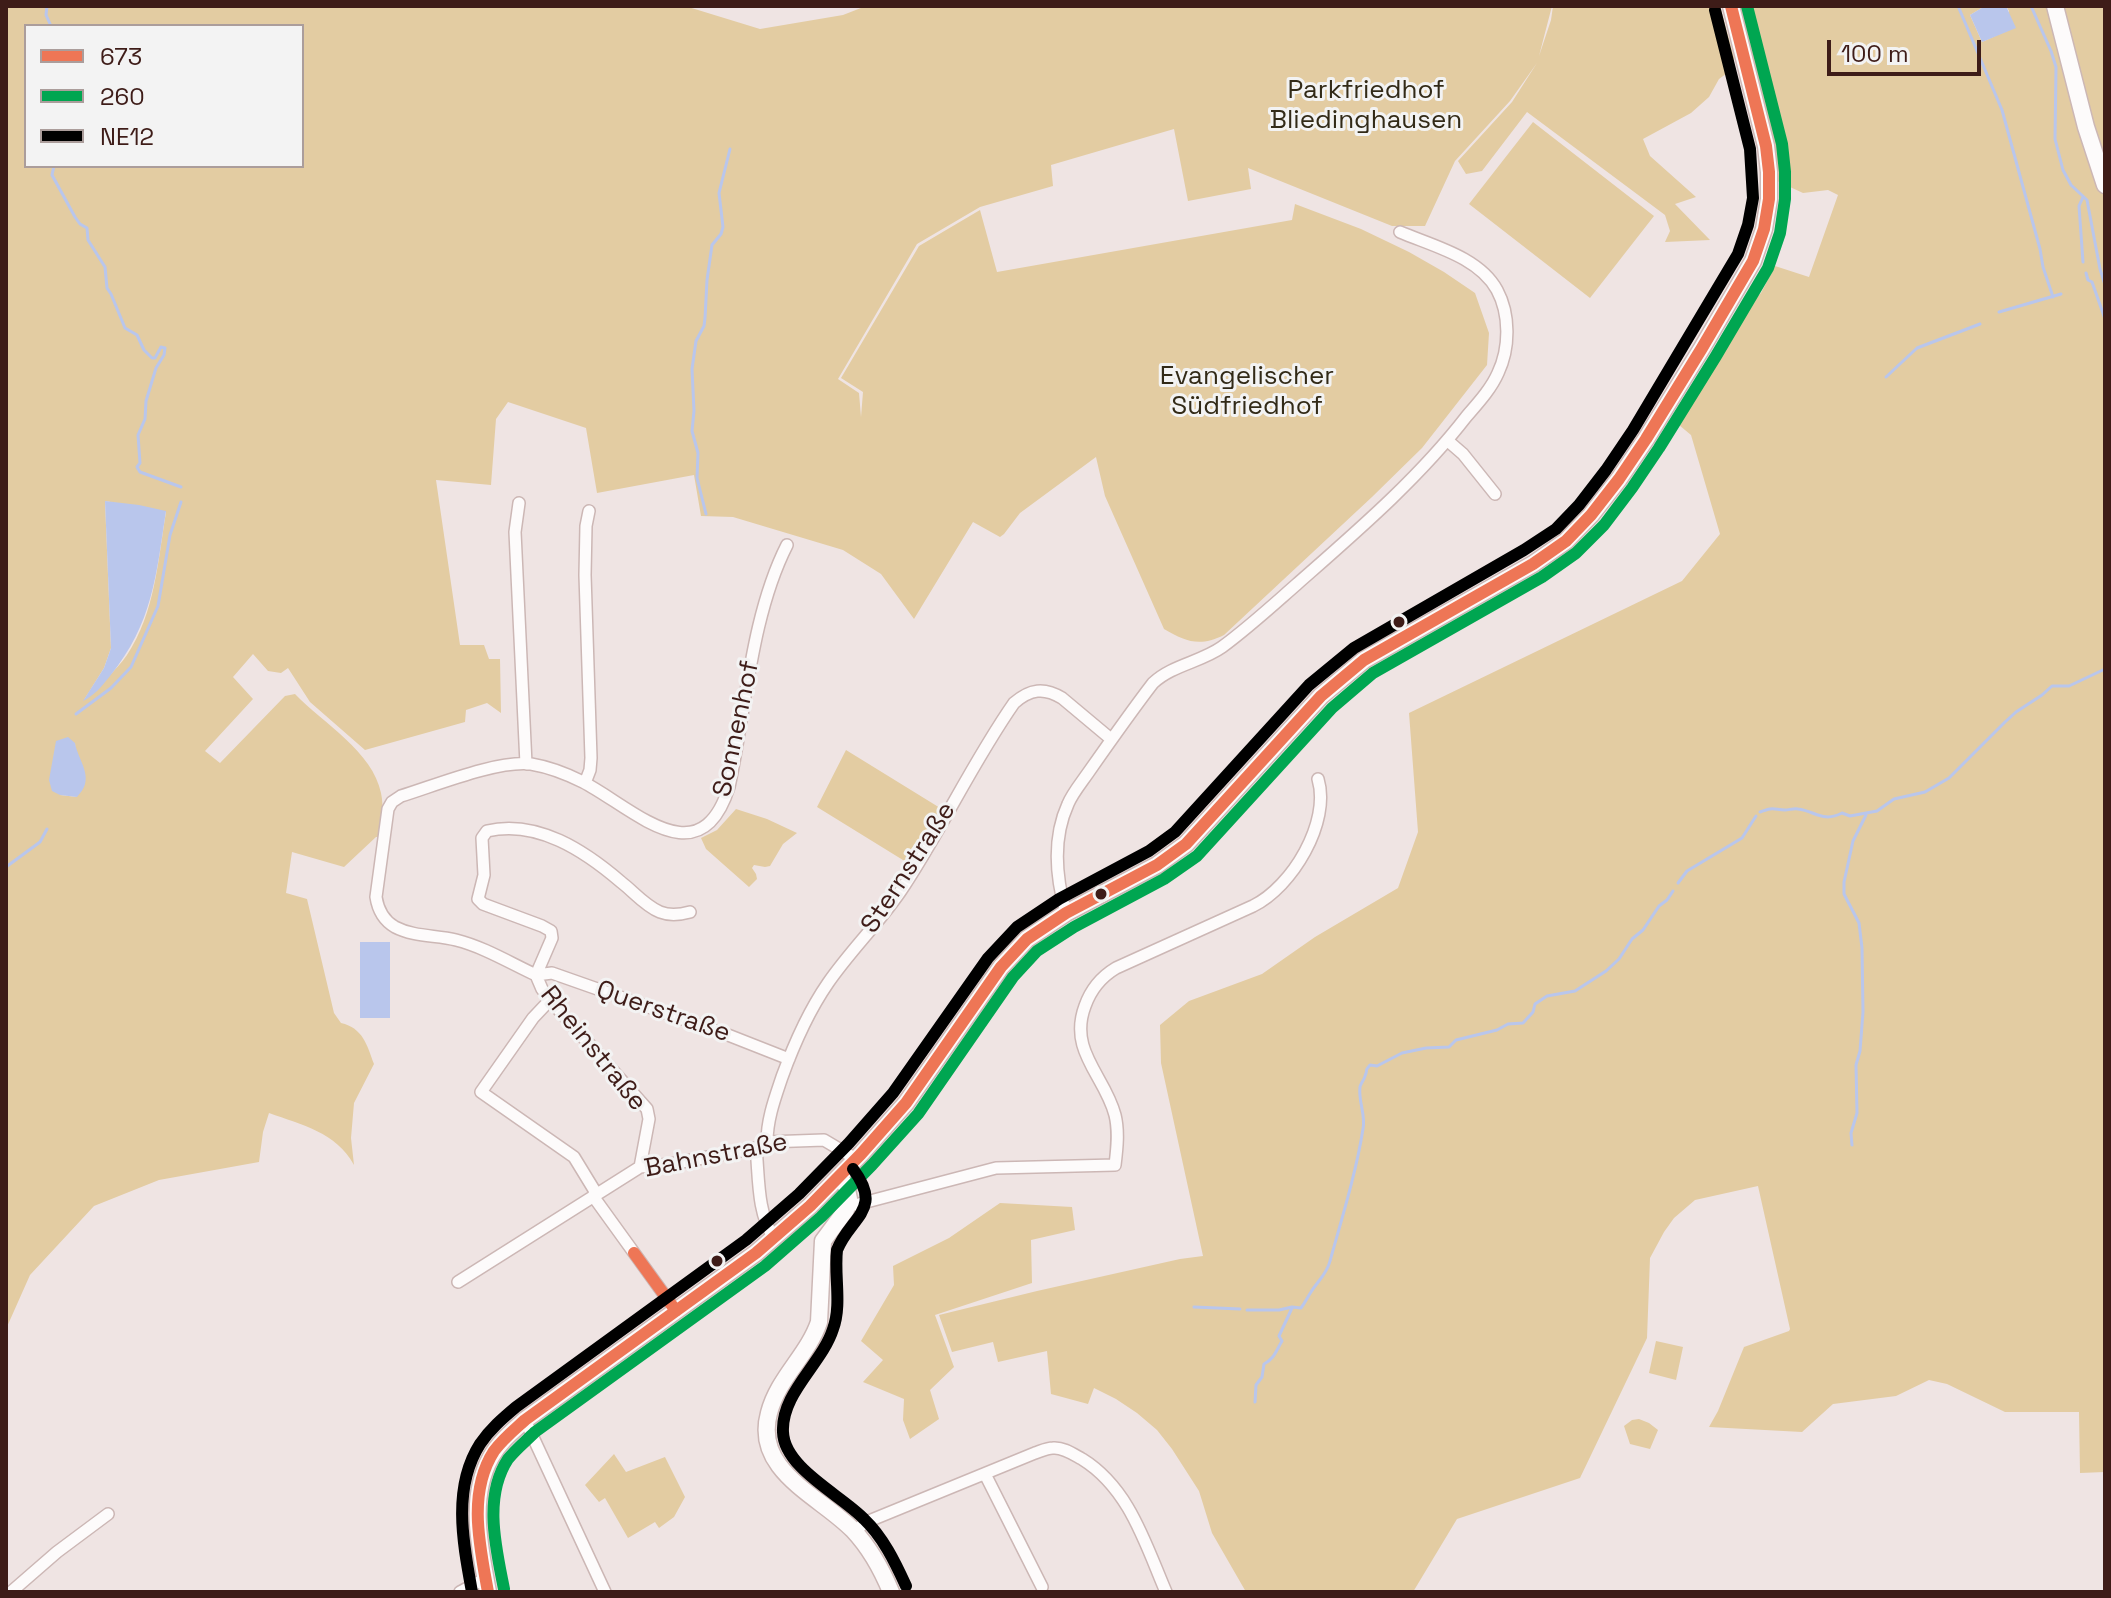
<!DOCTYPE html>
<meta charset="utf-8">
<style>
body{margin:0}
#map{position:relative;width:2111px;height:1598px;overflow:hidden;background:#efe4e3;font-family:"Space Grotesk",sans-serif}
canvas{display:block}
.frame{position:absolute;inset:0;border:8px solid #3e1c18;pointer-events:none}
.legend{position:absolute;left:24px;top:24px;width:280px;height:144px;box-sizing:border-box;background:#f3f3f3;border:2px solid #ab9d9b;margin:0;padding:10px 14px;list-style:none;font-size:24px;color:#3e1c18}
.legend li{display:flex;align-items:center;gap:16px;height:40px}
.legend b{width:40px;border:2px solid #ab9d9b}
.scale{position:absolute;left:1827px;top:40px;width:154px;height:36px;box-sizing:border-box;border:4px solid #3e1c18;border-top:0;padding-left:10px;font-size:24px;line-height:28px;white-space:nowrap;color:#3e1c18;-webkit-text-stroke:6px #f3f3f3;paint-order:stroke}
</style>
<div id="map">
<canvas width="2111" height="1598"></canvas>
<div class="frame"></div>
<ul class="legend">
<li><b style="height:10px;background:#ee7656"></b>673</li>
<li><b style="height:10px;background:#00a651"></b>260</li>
<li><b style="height:10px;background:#000"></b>NE12</li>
</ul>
<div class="scale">100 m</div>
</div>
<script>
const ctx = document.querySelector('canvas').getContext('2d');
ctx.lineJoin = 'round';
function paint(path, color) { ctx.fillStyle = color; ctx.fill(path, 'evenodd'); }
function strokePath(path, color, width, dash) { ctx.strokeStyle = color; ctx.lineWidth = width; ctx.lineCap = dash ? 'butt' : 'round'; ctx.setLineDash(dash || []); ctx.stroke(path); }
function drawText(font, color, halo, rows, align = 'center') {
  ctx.font = font + ' "Space Grotesk",sans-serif'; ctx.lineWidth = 6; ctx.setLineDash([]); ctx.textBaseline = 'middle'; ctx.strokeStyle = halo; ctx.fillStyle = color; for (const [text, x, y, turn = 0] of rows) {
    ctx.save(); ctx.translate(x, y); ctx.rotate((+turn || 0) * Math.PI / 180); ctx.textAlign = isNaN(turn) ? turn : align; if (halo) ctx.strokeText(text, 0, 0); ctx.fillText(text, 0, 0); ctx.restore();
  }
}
const green = new Path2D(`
 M 6,6 L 685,6 L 760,29 L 843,15 L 866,6 L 1552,6 L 1539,56 L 1551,20 L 1553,6 L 1720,6 L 1734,57 L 1734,68 L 1719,79 L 1709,97 L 1691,113 L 1643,139 L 1650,156 L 1696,197 L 1675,204 L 1710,240 L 1665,242 L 1670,231 L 1665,215 L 1527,112 L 1482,171 L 1466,174 L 1458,161 L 1512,102 L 1537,63 L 1510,101 L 1455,161 L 1425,226 L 1392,226 L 1248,168 L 1251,189 L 1188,201 L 1174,129 L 1051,165 L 1053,186 L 980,207 L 917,244 L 838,379 L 859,393 L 861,417 L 863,392 L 841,378 L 919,246 L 980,210 L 997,272 L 1292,220 L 1295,204 L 1361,229 L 1409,252 L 1444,272 L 1475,293 L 1489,333 L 1487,365 L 1422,448 L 1372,497 L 1224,635 C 1200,647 1186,642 1164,629 L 1105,496 L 1096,457 L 1020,513 L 1004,534 L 1000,537 L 973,522 L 914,619 L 881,574 L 843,550 L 733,517 L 701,516 L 694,475 L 597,493 L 586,428 L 508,402 L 496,419 L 491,485 L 436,480 L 460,645 L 484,645 L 489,659 L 500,659 L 501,713 L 487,703 L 466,710 L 465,722 L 365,750 L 310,702 L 288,668 L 281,673 L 268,671 L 253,654 L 233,677 L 253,699 L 205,751 L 220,763 L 285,696 L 295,694 C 323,723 373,752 381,793 C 384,807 382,822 380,837 L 376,837 L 344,867 L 292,852 L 286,893 L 307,899 L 334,1013 L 341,1023 C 363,1028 367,1045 374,1064 L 354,1103 L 351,1138 L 354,1165 C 336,1132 302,1125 269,1113 L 263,1132 L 259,1162 L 159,1180 L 94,1206 L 30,1275 L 6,1329 ZM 26,26 L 302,26 L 302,166 L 26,166 ZM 105,501 L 166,512 C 158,560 155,613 127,655 C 116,671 98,686 84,700 L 104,668 L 111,648 ZM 75,743 L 77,797 L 60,795 Z
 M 1738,6 L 1985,6 L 1970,15 L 1982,42 L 2002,33 L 2009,11 L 2006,6 L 2050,6 L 2097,181 L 2105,199 L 2105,1472 L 2080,1473 L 2079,1412 L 2005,1412 L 1947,1384 L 1929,1380 L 1896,1396 L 1833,1404 L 1802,1432 L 1709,1427 L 1718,1411 L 1744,1347 L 1789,1331 L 1790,1329 L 1758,1186 L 1695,1200 L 1674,1218 L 1664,1232 L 1650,1258 L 1647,1338 L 1580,1478 L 1457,1519 L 1413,1592 L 1246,1592 L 1212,1533 L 1199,1491 L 1172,1449 L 1157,1430 L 1137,1413 L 1116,1399 L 1094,1388 L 1088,1404 L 1051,1394 L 1047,1351 L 998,1362 L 993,1342 L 952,1352 L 939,1315 L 1037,1291 L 1180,1259 L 1203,1256 L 1161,1063 L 1160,1025 L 1189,1001 L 1262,974 L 1315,937 L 1398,888 L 1418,832 L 1409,713 L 1682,581 L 1720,534 L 1691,435 L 1673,420 L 1738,315 L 1761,293 L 1775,266 L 1809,277 L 1838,195 L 1828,190 L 1803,193 L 1777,181 L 1774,145 Z
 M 2060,6 L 2105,6 L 2105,162 L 2090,117 Z
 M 1533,122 L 1654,216 L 1590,298 L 1469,204 Z
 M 846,750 L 945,811 L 911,865 L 817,807 Z
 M 736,809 L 767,819 L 797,833 L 783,844 L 770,866 L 765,867 L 754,865 L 752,868 L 756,874 L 757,879 L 749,887 L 706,849 L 701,838 L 717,830 Z
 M 1000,1203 L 1072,1207 L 1075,1230 L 1031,1240 L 1032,1283 L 935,1315 L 954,1367 L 930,1390 L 939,1419 L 910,1439 L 903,1420 L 904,1399 L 863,1382 L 883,1360 L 861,1341 L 894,1285 L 893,1266 L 949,1238 Z
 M 1656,1341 L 1683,1347 L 1676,1380 L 1649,1373 Z
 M 1639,1419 L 1649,1423 L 1658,1430 L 1650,1449 L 1630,1444 L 1624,1426 L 1632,1420 Z
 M 614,1454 L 626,1472 L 665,1457 L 685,1497 L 674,1517 L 659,1528 L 655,1522 L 628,1538 L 605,1498 L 599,1502 L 585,1485 Z`);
const water = new Path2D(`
 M 1985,6 L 2006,6 L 2016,28 L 1982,42 L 1970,15 Z
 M 105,501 L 139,505 L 166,511 C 156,576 153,623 110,676 C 101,687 95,695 83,701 L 104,668 L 111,648 Z
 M 68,737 L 75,743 C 77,756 89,771 85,784 C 84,789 80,793 77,797 L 60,795 L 52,791 L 49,780 L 56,741 Z
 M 360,942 L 390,942 L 390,1018 L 360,1018 Z`);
const stream = new Path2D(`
 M 47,6 L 46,15 L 51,26
 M 692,6 L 697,6
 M 1958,6 L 2002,110 L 2040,249 L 2043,267 L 2053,297
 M 2031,6 L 2051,51 L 2056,67 L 2055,139 L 2063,170 L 2071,185 L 2087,200 L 2100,269 L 2105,285
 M 54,166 L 52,175 L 75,217 L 80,224 L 87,228 L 88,240 L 105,267 L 107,288 L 111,294 L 125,328 L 137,335 L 144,350 L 152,358 L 155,358 L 161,347 L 165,348 L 164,355 L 156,368 L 146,401 L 145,419 L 138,435 L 140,463 L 137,467 L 140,472 L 181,487
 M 2083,197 L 2079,206 L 2083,262
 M 2086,273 L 2088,280 L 2092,282 L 2105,319
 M 1999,312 L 2061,294
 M 1886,377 L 1917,348 L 1980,324
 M 706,514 L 697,478 L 698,453 L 692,431 L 694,411 L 692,369 L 696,341 L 704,326 L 705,318 L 707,280 L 712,245 L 721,234 L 723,227 L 719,193 L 730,149
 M 76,714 L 111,688 L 131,667 L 158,606 L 170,535 L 181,502
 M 1760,812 C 1773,807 1772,809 1785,810 C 1789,810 1794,808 1798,809 C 1815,811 1823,823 1842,813 L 1850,816 L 1877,811 L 1894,799 L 1925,792 L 1949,778 L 2005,722 L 2016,712 L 2042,695 L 2052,686 L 2069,686 L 2105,669
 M 6,867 L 40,842 L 47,829
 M 1678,883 L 1687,871 L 1742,838 L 1756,816
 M 1852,1145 L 1851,1133 L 1857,1113 L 1856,1065 L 1860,1051 L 1863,1012 L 1862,948 L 1859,923 L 1844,894 L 1844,882 L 1853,841 L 1866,815
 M 1194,1307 L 1240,1309
 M 1247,1310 L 1279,1310 L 1292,1307 L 1301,1308 C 1305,1303 1307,1298 1311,1292 C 1317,1282 1327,1274 1330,1261 C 1342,1218 1356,1173 1363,1129 C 1366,1115 1358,1101 1360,1087 C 1360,1085 1365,1078 1365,1076 C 1369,1066 1363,1074 1370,1065 L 1377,1066 L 1402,1053 L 1426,1048 L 1449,1047 L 1456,1040 L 1497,1030 L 1508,1024 L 1523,1023 L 1533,1012 L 1535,1004 L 1547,996 L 1575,991 L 1606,971 L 1619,959 L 1632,939 L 1643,930 L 1659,906 L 1667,900 L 1673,891
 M 1255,1402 L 1256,1385 L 1262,1377 L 1264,1364 C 1274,1359 1276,1351 1282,1341 L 1279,1336 L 1292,1308`);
const street = new Path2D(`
 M 1448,441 L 1463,454 L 1495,494
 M 519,503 L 515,532 L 526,764
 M 585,783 L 590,770 L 591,758 L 585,575 L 586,526 L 589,511
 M 1066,913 C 1056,878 1052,839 1068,804 C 1072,794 1081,783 1088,773 C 1109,743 1130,713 1153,683 C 1172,665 1201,662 1222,647 C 1248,628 1273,605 1297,584 C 1356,532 1418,479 1466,417 C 1478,403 1491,389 1498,373 C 1510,348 1510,314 1497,290 C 1479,257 1433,246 1400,232
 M 536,975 L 552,938 L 551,931 L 542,926 L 483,904 L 478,899 L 484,875 L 482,838 L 487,831 C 537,819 585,851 621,882 C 633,891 645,906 660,912 C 670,916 679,915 690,912
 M 536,975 L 552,973 L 728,1035 L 789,1059
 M 550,1000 L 533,1018 L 481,1092 L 574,1157 L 596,1193
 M 767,1142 C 767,1119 775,1098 782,1077 C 794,1044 808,1012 828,983 C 850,951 878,924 900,892 C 941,831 972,763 1014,703 C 1030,689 1044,687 1062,698 L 1111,739
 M 756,1148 C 759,1177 757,1213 774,1238
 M 640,1167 L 649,1119 L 647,1109 L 550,1000 L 542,989 L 536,975 C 510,963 484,947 456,940 C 436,935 414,937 395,927 C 383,920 378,910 376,897 L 388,809 L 392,802 L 401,796 C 434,786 497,760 531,764 C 549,767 567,774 583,782 C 633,808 700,879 729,787 C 746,709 751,616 787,545
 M 593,1196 L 676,1311
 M 848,1204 L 855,1205 L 996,1168 L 1115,1165 C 1117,1149 1119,1131 1115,1115 C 1105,1076 1068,1051 1085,1006 C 1091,989 1101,977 1116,968 L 1253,906 C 1292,887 1331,822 1318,779
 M 458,1282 L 640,1167 L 671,1164 L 756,1148 L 767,1142 L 824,1140 L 856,1159
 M 525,1420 L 605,1592
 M 985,1474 L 1042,1587
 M 855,1532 L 864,1523 L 1035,1453 C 1041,1451 1047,1448 1053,1448 C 1063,1447 1073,1454 1082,1459 C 1129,1488 1145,1543 1166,1592
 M 11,1592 L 57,1552 L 108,1514
 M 460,1592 L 486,1578`);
const secondary = new Path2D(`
 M 2055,6 L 2086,127 L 2105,185
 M 838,1178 L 846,1185 L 849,1199 L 846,1210 L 823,1241 L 819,1322 C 808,1355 778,1378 769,1413 C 753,1471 820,1496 853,1530 C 869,1547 882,1570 891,1592
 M 488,1592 C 480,1548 468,1498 491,1457 C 499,1442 513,1431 525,1420 L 756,1253 L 810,1206 L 861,1154 L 906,1103 L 1001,967 L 1027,939 L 1066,913 L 1157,865 L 1186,844 L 1321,696 L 1364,660 L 1533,564 L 1566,541 L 1591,515 L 1619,479 L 1646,439 L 1702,348 L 1753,261 L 1764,229 L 1769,199 L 1769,172 L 1766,146 L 1731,6`);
const bus1 = new Path2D(`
 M 634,1253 L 676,1311
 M 488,1592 C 480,1547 467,1493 494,1451 C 503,1439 514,1430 525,1420 L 756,1253 L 810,1206 L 861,1154 L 906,1103 L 1001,967 L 1027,939 L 1066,913 L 1157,865 L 1186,844 L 1321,696 L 1364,660 L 1533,564 L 1566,541 L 1591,515 L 1619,479 L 1646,439 L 1702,348 L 1753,261 L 1764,229 L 1769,199 L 1769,172 L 1766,146 L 1731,6`);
const bus2 = new Path2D(`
 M 504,1589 C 496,1548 483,1497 508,1459 C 516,1449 526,1441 535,1432 L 765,1266 L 821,1217 L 872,1165 L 918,1114 L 1013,977 L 1037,951 L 1074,927 L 1164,879 L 1197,856 L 1332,708 L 1373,673 L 1542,577 L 1576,553 L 1604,525 L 1632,488 L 1659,448 L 1716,356 L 1768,268 L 1780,233 L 1785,199 L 1785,172 L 1782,144 L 1747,6`);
const bus3 = new Path2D(`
 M 853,1169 C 884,1210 850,1217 837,1250 C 834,1275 842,1305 833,1329 C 822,1364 781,1393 783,1432 C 784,1468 841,1495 864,1519 C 883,1537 895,1562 906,1586
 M 472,1592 C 463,1543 452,1488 480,1444 C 490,1429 503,1418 516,1407 L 746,1240 L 799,1194 L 849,1143 L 893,1093 L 988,958 L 1017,927 L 1059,899 L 1149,851 L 1175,832 L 1309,685 L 1354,648 L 1524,550 L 1556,529 L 1579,505 L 1606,470 L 1633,430 L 1738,254 L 1748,225 L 1753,198 L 1750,149 L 1715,10`);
const markers = [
 [1399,622,7,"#3e1c18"],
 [1101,894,7,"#3e1c18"],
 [717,1261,7,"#3e1c18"]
];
const parkNames = [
 ["Parkfriedhof",1366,91],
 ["Bliedinghausen",1366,121],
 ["Evangelischer",1247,377],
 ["Südfriedhof",1247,407]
];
const streetNames = [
 ["Sonnenhof",737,729,-78],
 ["Sternstraße",909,868,-57],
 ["Querstraße",663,1012,19],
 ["Rheinstraße",593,1049,51],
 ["Bahnstraße",716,1156,-11]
];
paint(green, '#e3cca2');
paint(water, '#b9c6ec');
strokePath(stream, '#b9c6ec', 3);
strokePath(street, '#ccb7b5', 14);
strokePath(secondary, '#ccb7b5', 19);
strokePath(street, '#fdfbfb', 11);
strokePath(secondary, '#fdfbfb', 16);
strokePath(bus1, '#ee7656', 12);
strokePath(bus2, '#00a651', 12);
strokePath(bus3, '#000', 12);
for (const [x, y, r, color] of markers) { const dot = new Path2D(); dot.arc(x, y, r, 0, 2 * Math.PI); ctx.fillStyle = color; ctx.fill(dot); strokePath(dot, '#f3f3f3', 3); }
drawText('26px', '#322a17', '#f3f3f3', parkNames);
drawText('26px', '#3e1c18', '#f3f3f3', streetNames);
</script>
